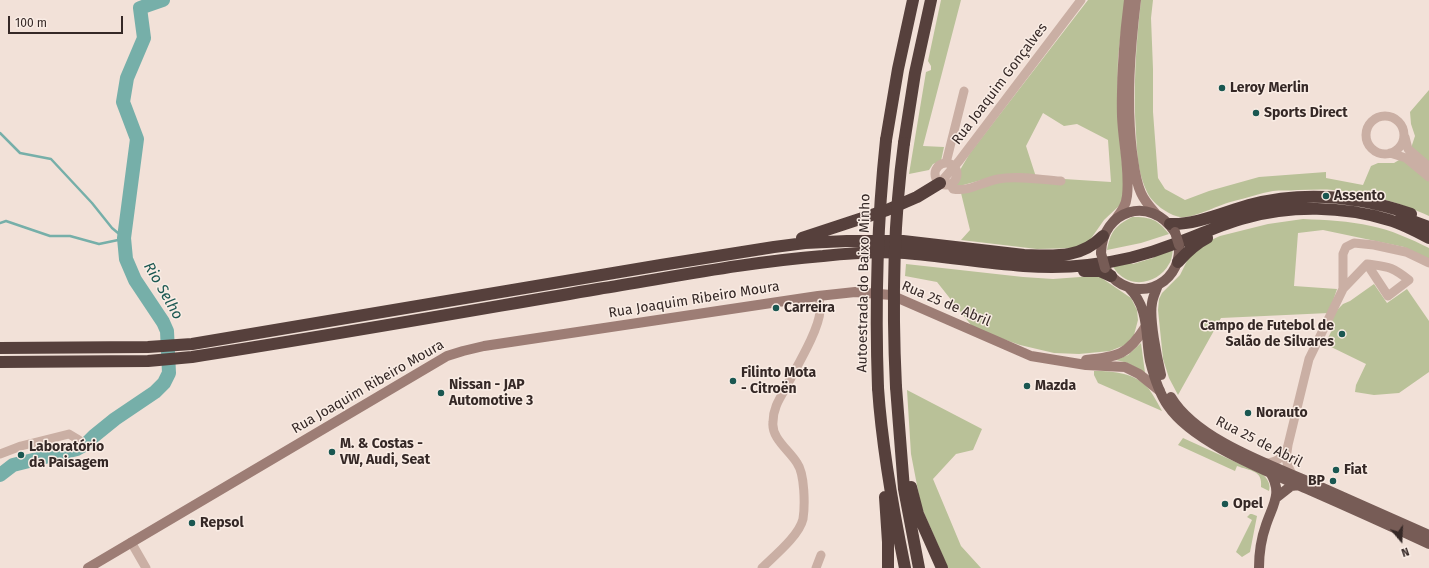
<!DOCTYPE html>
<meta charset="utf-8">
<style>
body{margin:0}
#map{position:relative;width:1429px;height:568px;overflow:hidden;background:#f2e1d8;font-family:"Fira Sans",sans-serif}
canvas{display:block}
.north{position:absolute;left:1381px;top:520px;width:40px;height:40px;-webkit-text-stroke:3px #f9ece4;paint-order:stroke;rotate:161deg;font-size:11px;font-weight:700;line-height:16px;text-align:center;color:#352826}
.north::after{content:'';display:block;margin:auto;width:14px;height:18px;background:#352826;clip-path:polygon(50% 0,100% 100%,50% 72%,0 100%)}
.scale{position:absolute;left:8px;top:16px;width:115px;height:18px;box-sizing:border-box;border:2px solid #352826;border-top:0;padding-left:5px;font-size:12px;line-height:14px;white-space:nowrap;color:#352826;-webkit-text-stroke:3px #f9ece4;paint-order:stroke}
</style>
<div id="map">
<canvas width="1429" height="568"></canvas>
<div class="north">N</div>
<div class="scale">100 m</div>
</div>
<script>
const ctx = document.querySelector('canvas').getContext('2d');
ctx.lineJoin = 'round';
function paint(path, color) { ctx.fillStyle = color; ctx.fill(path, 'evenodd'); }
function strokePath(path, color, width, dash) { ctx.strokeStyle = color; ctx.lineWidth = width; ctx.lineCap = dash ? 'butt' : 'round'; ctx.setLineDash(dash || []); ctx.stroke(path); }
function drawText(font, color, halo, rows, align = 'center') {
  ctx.font = font + ' "Fira Sans",sans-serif'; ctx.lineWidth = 3; ctx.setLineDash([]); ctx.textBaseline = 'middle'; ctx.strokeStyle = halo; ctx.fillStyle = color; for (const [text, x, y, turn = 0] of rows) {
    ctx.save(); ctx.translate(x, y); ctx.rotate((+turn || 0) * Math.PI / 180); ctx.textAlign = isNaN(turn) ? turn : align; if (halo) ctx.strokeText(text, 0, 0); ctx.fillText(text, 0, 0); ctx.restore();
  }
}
const green = new Path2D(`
 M 941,0 L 961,0 L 923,146 L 944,147 L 941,161 L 933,164 L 929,170 L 909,174 L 926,72 L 931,70 L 931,66 L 928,61 Z
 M 1088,0 L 1125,0 L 1118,57 L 1117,106 L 1124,188 L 1121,204 L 1104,220 L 1090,240 L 1076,248 L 1037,249 L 961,240 L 970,230 L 961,193 L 995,182 L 1064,179 L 1111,182 L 1108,140 L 1077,124 L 1064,126 L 1043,113 L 1026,146 L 1036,177 L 989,178 L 956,187 L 960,170 L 970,153 Z
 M 1141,0 L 1153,0 L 1151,18 L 1153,69 L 1153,112 L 1158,178 L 1165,189 L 1185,200 L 1209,191 L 1259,177 L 1326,172 L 1326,178 L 1363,185 L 1371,166 L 1378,163 L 1394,163 L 1409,154 L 1415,136 L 1411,124 L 1410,112 L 1429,90 L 1429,216 C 1401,203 1364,192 1333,190 C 1321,189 1309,190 1297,190 C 1289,191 1280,190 1273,191 C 1260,193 1247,198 1234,201 C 1220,204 1193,219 1180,217 C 1168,215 1152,203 1147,192 C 1138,174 1137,153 1136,133 C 1133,88 1136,44 1141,0 Z
 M 1132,217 C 1151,217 1157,219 1169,234 L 1141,243 L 1107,250 C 1111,231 1115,226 1132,217 Z
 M 1303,219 C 1326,220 1349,221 1371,226 C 1391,230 1411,239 1429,248 L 1429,260 L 1404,247 L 1323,230 L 1298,233 L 1294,286 L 1337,289 L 1329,313 L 1221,318 L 1178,395 L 1169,378 L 1163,359 L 1158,310 L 1159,299 L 1162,293 L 1180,275 L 1189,257 L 1200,245 L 1220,236 L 1268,224 Z
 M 1173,249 C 1172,254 1172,260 1169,264 C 1160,281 1136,289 1120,275 C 1117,273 1114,268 1112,265 L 1128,262 L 1133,264 L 1153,258 L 1156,254 Z
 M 906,264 L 1023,277 L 1053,279 L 1094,276 L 1100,277 L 1131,298 L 1137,310 L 1138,320 L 1134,335 L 1125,345 L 1110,351 L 1079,354 L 1054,353 L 1020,345 L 986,333 L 971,325 L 937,282 L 905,276 Z
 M 1374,284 L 1387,303 L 1407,289 L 1429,321 L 1429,372 L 1399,393 L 1374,395 L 1355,392 L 1356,385 L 1366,364 L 1325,344 L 1335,324 L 1330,322 L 1338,309 L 1343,304 L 1350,301 Z
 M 1141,343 L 1145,373 L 1128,363 L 1116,360 L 1128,355 Z
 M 1094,371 C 1114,371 1136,373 1149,389 C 1154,396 1158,404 1162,411 L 1098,383 L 1094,375 Z
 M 907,390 L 982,429 L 973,450 L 956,454 L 933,479 L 961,546 L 981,568 L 948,568 L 921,506 L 911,454 Z
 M 1183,438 L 1262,474 C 1267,478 1271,484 1269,491 L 1261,487 C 1263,470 1250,471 1237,466 L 1235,471 L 1178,445 Z
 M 1250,514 L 1252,514 L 1257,516 L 1250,552 L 1242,557 L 1236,552 L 1252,520 L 1247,517 Z`);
const stream = new Path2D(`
 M 0,133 L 20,153 L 51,159 L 92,203 L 112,228 L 124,238
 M 0,223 L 6,221 L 50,236 L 70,236 L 99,244 L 123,239`);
const river = new Path2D(`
 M 0,475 L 13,465 L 77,449 L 86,444 L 94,436 L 115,419 L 155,392 L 164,383 L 169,373 L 167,331 L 163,322 L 135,280 L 126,259 L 124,238 L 137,139 L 123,102 L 127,78 L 144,38 L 140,8 L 163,0`);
const street = new Path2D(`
 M1366 135a19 19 0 1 1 38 0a19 19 0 1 1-38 0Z
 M 1405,137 L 1408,149 L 1429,167
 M 1390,153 L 1406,158 L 1429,177
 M 946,163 L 964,91
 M935 174a11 11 0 1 1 22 0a11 11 0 1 1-22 0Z
 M 940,183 L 959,161 L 1081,0
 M 950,184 L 953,189 C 969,192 982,182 998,179 C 1018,175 1041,180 1061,181
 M 1343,289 L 1343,254 L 1346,247 L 1354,243 L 1374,245 L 1406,252 L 1429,263
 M 0,454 L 21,446 L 69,434 L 79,440
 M 1266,463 C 1277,462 1281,459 1286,449
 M 1292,474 L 1288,466 L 1286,459 L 1288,445 L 1309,359 L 1343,289 L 1367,264 L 1388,296 L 1409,280 C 1391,266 1389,267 1367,264
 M 131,542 L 146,568
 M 762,568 C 774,556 799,536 803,519 C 805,506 805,474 797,463 C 789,450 771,438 773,422 C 773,410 778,401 784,391 C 794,371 819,331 820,311 C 821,306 819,300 818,296
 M 816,568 L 821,555`);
const secondary = new Path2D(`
 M 1136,0 C 1130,50 1126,101 1132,152 C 1134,165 1135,180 1141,193 C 1145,202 1151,208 1157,215
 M 1115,220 C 1121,212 1126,206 1127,196 C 1130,171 1123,142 1122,116 C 1121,77 1124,39 1129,0
 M 1086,360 C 1118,357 1128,355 1146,326
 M 88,568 L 447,356 L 463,351 L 484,346 L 818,296 L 855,292 L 891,295 L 1031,356 L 1086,365 L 1125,367 L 1139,374 L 1160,391`);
const primary = new Path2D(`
 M 1101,253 C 1102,210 1150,195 1174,231
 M 1107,271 C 1131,305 1182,288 1179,245
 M 1158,285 C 1156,291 1153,296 1152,303 C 1149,319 1157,358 1161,375
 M 1129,288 C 1150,308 1145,336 1150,361 C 1154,377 1159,393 1168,406 C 1193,443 1267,471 1307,489 C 1348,507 1388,525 1429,544
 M 1171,397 C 1196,439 1268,464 1312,483 C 1351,500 1390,518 1429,535
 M 1277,497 L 1291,486 L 1299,485
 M 1259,568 C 1259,553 1261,539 1266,525 C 1273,504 1283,493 1270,472`);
const highway = new Path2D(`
 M 886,140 L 898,69 L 913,0
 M 904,143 L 915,73 L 931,0
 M 1401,217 L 1429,227
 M 1170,224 C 1196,225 1224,212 1249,205 C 1303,191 1359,196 1411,214
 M 802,238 L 887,210 L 917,197 L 940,183
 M 1178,262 C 1187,252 1195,244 1207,238
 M 1084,271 L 1100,271 L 1111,276
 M 0,348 L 148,347 L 192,344 L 661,265 L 774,247 L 805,243 L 847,241 L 903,241 L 1024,255 C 1055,256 1080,259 1103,236
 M 0,362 L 148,361 L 192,357 C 328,336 463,312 598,289 C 673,277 748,262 823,256 C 850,253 879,251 905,253 C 966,258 1026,272 1088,265 C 1118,262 1146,255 1174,244 C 1198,236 1221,224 1245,218 C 1291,205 1343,206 1389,220 C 1403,224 1416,231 1429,238
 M 896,387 L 904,489 L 919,568
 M 878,388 C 882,448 893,509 905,568
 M 911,487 L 918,514 L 942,568
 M 885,497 L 888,542 L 888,568`);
const primaryBridge = new Path2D(`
 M 1175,232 L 1179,245
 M 1101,253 L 1105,268`);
const highwayBridge = new Path2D(`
 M 896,387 C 892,306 893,224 904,143
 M 878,388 C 875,305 877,223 886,140`);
const markers = [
 [1222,88,4,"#1a5751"],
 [1256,113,4,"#1a5751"],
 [1326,196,4,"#1a5751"],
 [776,308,4,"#1a5751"],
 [1342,334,4,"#1a5751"],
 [733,381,4,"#1a5751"],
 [1027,386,4,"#1a5751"],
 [441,393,4,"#1a5751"],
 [1248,413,4,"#1a5751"],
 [332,452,4,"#1a5751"],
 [21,455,4,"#1a5751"],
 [1336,470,4,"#1a5751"],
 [1333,481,4,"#1a5751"],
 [1225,504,4,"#1a5751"],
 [192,523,4,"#1a5751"]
];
const streetNames = [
 ["Rua Joaquim Gonçalves",1000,84,-53],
 ["Autoestrada do Baixo Minho",864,283,-89],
 ["Rua Joaquim Ribeiro Moura",694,300,-9],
 ["Rua 25 de Abril",946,304,23],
 ["Rua Joaquim Ribeiro Moura",368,387,-30],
 ["Rua 25 de Abril",1259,442,27]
];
const poiNames = [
 ["Leroy Merlin",1230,88],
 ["Sports Direct",1264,113],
 ["Assento",1334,196],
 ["Carreira",784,308],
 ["Campo de Futebol de",1334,326,"right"],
 ["Salão de Silvares",1334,342,"right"],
 ["Filinto Mota",741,373],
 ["- Citroën",741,389],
 ["Nissan - JAP",449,385],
 ["Automotive 3",449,401],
 ["Mazda",1035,386],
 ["Norauto",1256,413],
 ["M. & Costas -",340,444],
 ["VW, Audi, Seat",340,460],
 ["Laboratório",29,447],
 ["da Paisagem",29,463],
 ["Fiat",1344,470],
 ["BP",1325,481,"right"],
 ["Opel",1233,504],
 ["Repsol",200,523]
];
const waterNames = [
 ["Rio Selho",163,291,60]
];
paint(green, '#b9c198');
strokePath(stream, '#76afa9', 2.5);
strokePath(river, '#76afa9', 14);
strokePath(street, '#caafa4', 9);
strokePath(secondary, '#9d7d75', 10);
strokePath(primary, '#775c56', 10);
strokePath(highway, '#56403c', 12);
strokePath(primaryBridge, '#775c56', 10);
strokePath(highwayBridge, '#56403c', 12);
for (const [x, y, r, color] of markers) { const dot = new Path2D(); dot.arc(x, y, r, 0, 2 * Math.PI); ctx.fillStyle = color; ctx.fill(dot); strokePath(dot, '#f9ece4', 1.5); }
drawText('14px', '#352826', '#f9ece4', streetNames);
drawText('bold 14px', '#352826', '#f9ece4', poiNames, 'left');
drawText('italic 15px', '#1a5751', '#f9ece4', waterNames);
</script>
